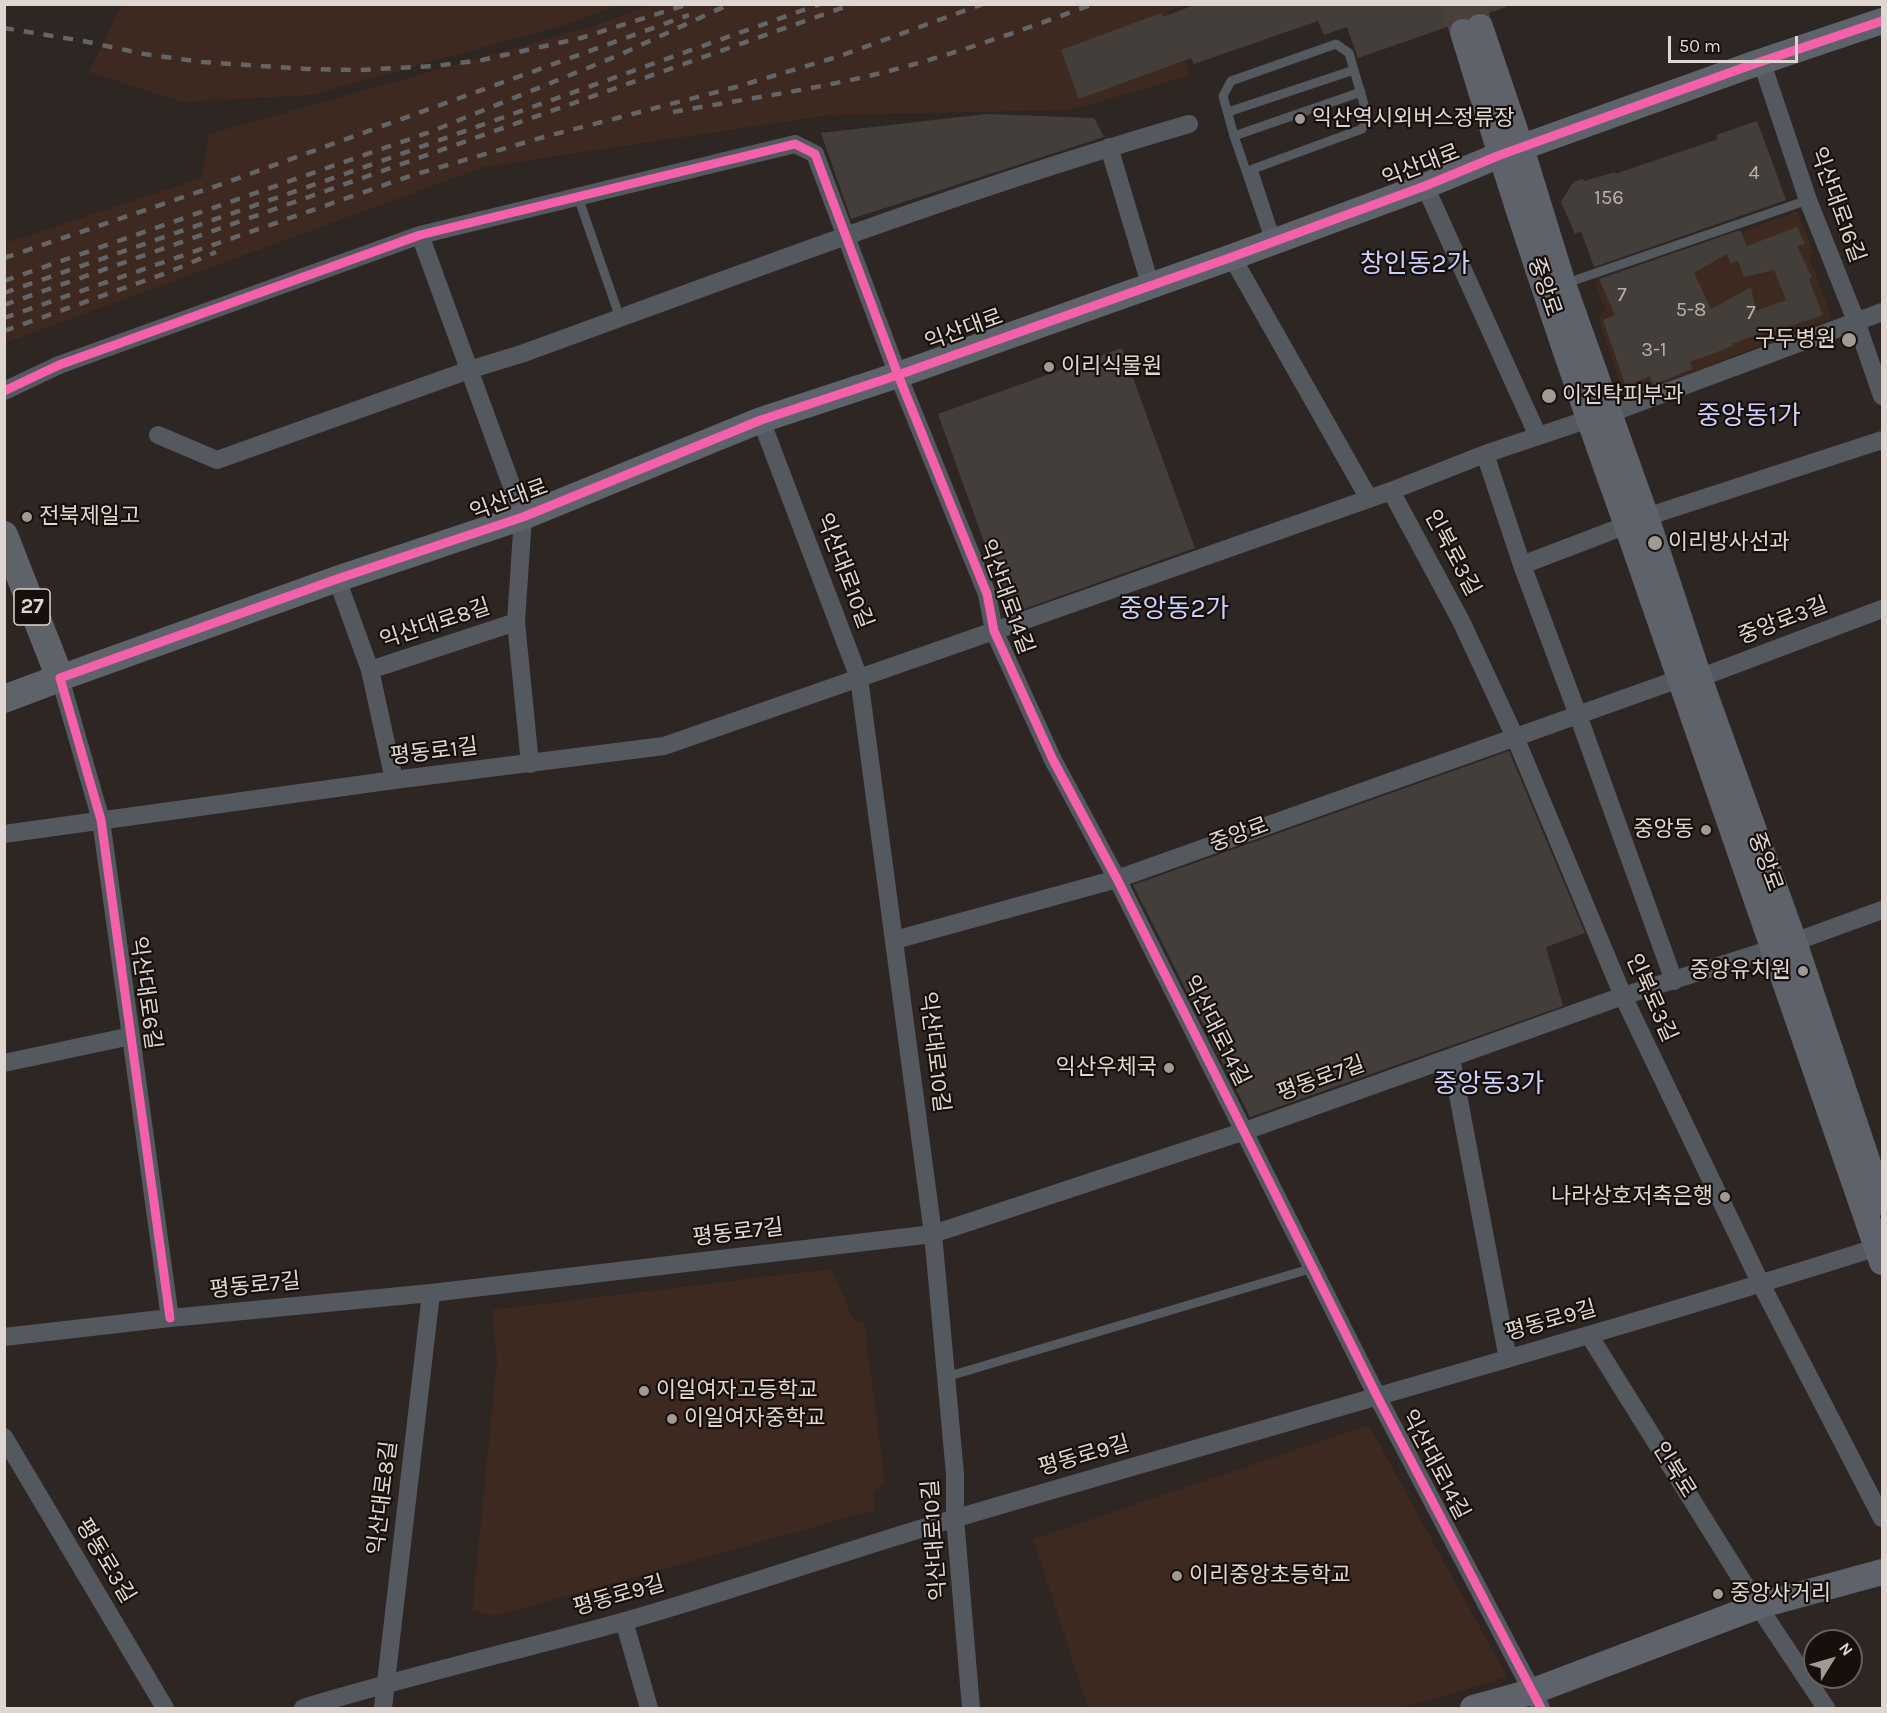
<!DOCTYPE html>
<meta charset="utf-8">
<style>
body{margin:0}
#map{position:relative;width:1887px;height:1713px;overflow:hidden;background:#2e2622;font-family:Karla,sans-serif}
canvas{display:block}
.frame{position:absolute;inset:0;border:6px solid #e0d6d1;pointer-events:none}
.north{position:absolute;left:1803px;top:1629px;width:60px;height:60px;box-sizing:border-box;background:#160f0c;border:2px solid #675f5b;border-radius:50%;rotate:53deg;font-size:16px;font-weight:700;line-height:24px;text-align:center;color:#e0d6d1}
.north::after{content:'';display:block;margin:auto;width:21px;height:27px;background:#a29894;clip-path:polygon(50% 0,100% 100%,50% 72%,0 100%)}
.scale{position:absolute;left:1668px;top:36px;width:130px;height:27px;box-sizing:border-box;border:3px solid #e0d6d1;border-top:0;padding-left:8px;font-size:18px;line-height:21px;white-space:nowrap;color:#e0d6d1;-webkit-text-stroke:4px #160f0c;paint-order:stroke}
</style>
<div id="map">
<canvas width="1887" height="1713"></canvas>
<div class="frame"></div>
<div class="north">N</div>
<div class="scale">50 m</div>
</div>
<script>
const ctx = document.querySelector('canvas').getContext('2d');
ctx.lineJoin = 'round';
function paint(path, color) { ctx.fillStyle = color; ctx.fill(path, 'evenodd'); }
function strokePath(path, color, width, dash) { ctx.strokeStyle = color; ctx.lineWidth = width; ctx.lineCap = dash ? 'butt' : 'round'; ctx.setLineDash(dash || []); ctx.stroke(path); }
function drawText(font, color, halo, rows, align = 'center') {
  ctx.font = font + ' Karla,"Noto Sans KR",sans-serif'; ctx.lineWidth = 4.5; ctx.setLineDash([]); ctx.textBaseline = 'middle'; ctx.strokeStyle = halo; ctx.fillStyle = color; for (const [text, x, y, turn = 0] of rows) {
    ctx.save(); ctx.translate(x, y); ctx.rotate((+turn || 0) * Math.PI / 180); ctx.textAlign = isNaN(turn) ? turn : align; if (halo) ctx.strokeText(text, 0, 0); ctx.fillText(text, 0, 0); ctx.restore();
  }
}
const built = new Path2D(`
 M 122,5 L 122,4 L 620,5 L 568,24 L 311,95 L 182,102 L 89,72 Z
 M 650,5 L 1186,5 L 1168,12 L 1191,75 L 1071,110 L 830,115 L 484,167 L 5,343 L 5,243 L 202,178 L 209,134 L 597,25 Z
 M 1797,211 L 1814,253 L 1809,256 L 1832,318 L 1625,398 L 1598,317 L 1606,311 L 1594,282 L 1746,231 Z
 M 831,1269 L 854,1320 L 864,1322 L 885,1482 L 873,1492 L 875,1510 L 495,1616 L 472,1610 L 497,1361 L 492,1310 Z
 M 1369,1425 L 1507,1677 L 1402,1708 L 1088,1708 L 1033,1539 Z`);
const building = new Path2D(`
 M 1197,4 L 1505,4 L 1506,7 L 1486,14 L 1476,13 L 1468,18 L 1458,18 L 1452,21 L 1450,26 L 1358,58 L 1347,27 L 1324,35 L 1318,21 L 1194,64 L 1191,58 L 1079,99 L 1061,50 L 1161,13 L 1163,17 Z
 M 986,114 L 1094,118 L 1104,137 L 851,219 L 821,133 Z
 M 1757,121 L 1786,200 L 1594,267 L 1581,231 L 1575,234 L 1561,202 L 1573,182 L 1583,179 L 1584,181 L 1615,172 L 1615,174 L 1718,139 L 1716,135 Z
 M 1797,227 L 1805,244 L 1797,246 L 1812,278 L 1809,279 L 1823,315 L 1773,332 L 1772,329 L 1732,344 L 1733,346 L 1690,362 L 1692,369 L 1653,385 L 1650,376 L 1626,387 L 1603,320 L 1615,315 L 1599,279 L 1740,230 L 1747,246 ZM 1727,254 L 1730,263 L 1738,261 L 1744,277 L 1774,270 L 1786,300 L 1756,311 L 1751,287 L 1711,309 L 1694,273 Z
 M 1122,348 L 1195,548 L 1010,614 L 938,414 Z
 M 1509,751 L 1585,933 L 1546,947 L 1563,1006 L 1250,1117 L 1133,885 Z`);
const secondaryTunnel = new Path2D(`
 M 1453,4 L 1463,32
 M 1472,4 L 1480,27`);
const lane = new Path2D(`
 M 1228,112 L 1354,70
 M 1234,136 L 1361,92
 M 578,197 L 620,318
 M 1270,241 L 1234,136 L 1223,96 L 1231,81 L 1336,44 L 1349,53 L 1368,118 L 1362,129 L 1253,169 L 1276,239
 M 1564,284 L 1808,200
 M 946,1377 L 1313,1268`);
const street = new Path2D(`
 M 1762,63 L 1808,200 L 1856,321 L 1882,396
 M 1109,147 L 1150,284
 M 1425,186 L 1538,436
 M 420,235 L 523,517 L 516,622 L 530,764
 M 1232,257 L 1368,497
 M 4,391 L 59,365 L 420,235 L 795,144 L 815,154 L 898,375 L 987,594 L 994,631 L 1053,760 L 1117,879 L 1377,1396 L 1541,1708
 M 1608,414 L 1882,312
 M 761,420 L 859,678 L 933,1234 L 955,1474 L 955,1518 L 971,1708
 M 158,435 L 217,460 L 469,370 L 524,353 C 744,273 964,189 1189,124
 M 1485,454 L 1522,565 L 1578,715 L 1674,981
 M 1391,491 L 1461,621 L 1515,737 L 1623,996 L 1761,1284 L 1882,1518
 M 1646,517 L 1882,440
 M 1522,565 L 1627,525
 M 337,579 L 370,670 L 394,780
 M 370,670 L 516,622
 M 60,678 L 101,820 L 170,1318
 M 1699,678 L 1882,609
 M 4,834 L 394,780 L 664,746 L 994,631 L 1391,491 L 1485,454 L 1589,419
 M 895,940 L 1117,879 L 1679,679
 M 1451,1058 L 1508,1359
 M 4,1063 L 131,1036
 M 1589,1335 L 1758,1606 L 1826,1708
 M 4,1337 L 170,1318 L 431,1293 L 933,1234 L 1245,1131 L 1623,996 L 1794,942 L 1882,910
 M 4,1437 L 165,1708
 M 624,1621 L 649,1708
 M 303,1708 C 409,1676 516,1651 622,1622 C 735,1590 847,1550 960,1517 C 1266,1427 1574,1343 1878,1247
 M 383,1708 L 431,1293`);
const secondary = new Path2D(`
 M 1480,27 L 1521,148 L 1563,284 L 1646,517 L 1699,678 L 1794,942 L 1881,1202
 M 1463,32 C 1513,198 1568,362 1627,525 L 1882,1262
 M 60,678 L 337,579 L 523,517 L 761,420 L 898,375 L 1232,257 L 1425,186 L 1500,155 L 1751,65 L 1882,21
 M 1473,1708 L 1531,1692 L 1758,1606 L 1882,1572`);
const primary = new Path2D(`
 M 4,535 L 60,678 L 4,699`);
const rail = new Path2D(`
 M 4,28 L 83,41 L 144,54 L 202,62 L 307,69 L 359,70 L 435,66 L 482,60 L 581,38 L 689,4
 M 673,112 C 745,99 818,89 889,71 C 958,53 1026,29 1093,4
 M 4,258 L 222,184 L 689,15
 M 4,281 L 430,132 L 617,56 L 730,4
 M 4,293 L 359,169 L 820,4
 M 4,305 L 853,4
 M 4,318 L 413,175 L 544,137 L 736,87 L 840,56 L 983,4
 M 4,331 L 169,272 L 216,252`);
const cycleway = new Path2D(`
 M 4,391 L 59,365 L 420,235 L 795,144 L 815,154 L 898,375 L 987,594 L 994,631 L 1053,760 L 1117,879 L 1377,1396 L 1541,1708
 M 170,1318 L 101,820 L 60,678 L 337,579 L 523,517 L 761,420 L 898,375 L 1232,257 L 1425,186 L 1500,155 L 1751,65 L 1882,21`);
const markers = [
 [1300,119,6,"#a29894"],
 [1849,340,8,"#a29894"],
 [1049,367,6,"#a29894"],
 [1549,396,8,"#a29894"],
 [27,517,6,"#a29894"],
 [1655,543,8,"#a29894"],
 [1706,830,6,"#a29894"],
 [1803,971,6,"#a29894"],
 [1169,1068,6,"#a29894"],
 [1725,1197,6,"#a29894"],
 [644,1391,6,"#a29894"],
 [672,1419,6,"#a29894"],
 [1177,1576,6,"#a29894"],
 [1718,1594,6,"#a29894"]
];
const numberNames = [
 ["4",1754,173],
 ["156",1609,198],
 ["7",1622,295],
 ["5-8",1691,310],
 ["7",1751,313],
 ["3-1",1654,350]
];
const shields = [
 [32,607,36]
];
const shieldNames = [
 ["27",32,607]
];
const poiNames = [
 ["익산역시외버스정류장",1312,119],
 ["구두병원",1836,340,"right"],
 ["이리식물원",1061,367],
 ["이진탁피부과",1562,396],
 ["전북제일고",39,517],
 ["이리방사선과",1668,543],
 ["중앙동",1694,830,"right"],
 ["중앙유치원",1791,971,"right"],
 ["익산우체국",1157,1068,"right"],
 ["나라상호저축은행",1713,1197,"right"],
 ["이일여자고등학교",656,1391],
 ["이일여자중학교",684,1419],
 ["이리중앙초등학교",1189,1576],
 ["중앙사거리",1730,1594]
];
const streetNames = [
 ["익산대로",1421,166,-21],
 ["익산대로16길",1837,205,70],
 ["중앙로",1544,287,71],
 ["익산대로",964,330,-20],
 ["익산대로",509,500,-20],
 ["인북로3길",1452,553,62],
 ["익산대로10길",844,571,69],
 ["익산대로14길",1006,597,70],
 ["중앙로3길",1783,621,-21],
 ["익산대로8길",435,624,-18],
 ["평동로1길",434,752,-7],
 ["중앙로",1239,835,-20],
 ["중앙로",1765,862,70],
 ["익산대로6길",145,993,82],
 ["인북로3길",1651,998,66],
 ["익산대로14길",1216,1031,63],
 ["익산대로10길",934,1052,83],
 ["평동로7길",1321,1079,-20],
 ["평동로7길",738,1233,-7],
 ["평동로7길",255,1286,-6],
 ["평동로9길",1551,1321,-16],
 ["평동로9길",1084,1456,-16],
 ["익산대로14길",1435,1465,62],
 ["인북로",1674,1470,58],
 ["익산대로8길",383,1498,-83],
 ["익산대로10길",935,1540,-94],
 ["평동로3길",105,1561,59],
 ["평동로9길",619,1596,-16]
];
const quarterNames = [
 ["창인동2가",1415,265],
 ["중앙동1가",1749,417],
 ["중앙동2가",1174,610],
 ["중앙동3가",1489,1085]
];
paint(built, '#3d291f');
paint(building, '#443e3a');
strokePath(secondaryTunnel, '#49403c', 26, [26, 13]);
strokePath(lane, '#54585f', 9);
strokePath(street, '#54585f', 18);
strokePath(secondary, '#5e636b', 26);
strokePath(primary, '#5e6269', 28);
strokePath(rail, '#656568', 4.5, [10, 10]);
strokePath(cycleway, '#f560ab', 9);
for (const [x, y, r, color] of markers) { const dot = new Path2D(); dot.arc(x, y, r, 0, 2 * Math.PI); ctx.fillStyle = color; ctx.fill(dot); strokePath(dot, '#160f0c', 2); }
drawText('20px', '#b9b0ab', null, numberNames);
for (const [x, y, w] of shields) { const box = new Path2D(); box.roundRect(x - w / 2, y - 18, w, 36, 4.5); ctx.fillStyle = '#160f0c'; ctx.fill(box); strokePath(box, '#e0d6d1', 1.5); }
drawText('bold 21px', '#e0d6d1', null, shieldNames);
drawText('22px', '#e0d6d1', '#160f0c', poiNames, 'left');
drawText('22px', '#e0d6d1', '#160f0c', streetNames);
drawText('26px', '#cbd0fc', '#160f0c', quarterNames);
</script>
